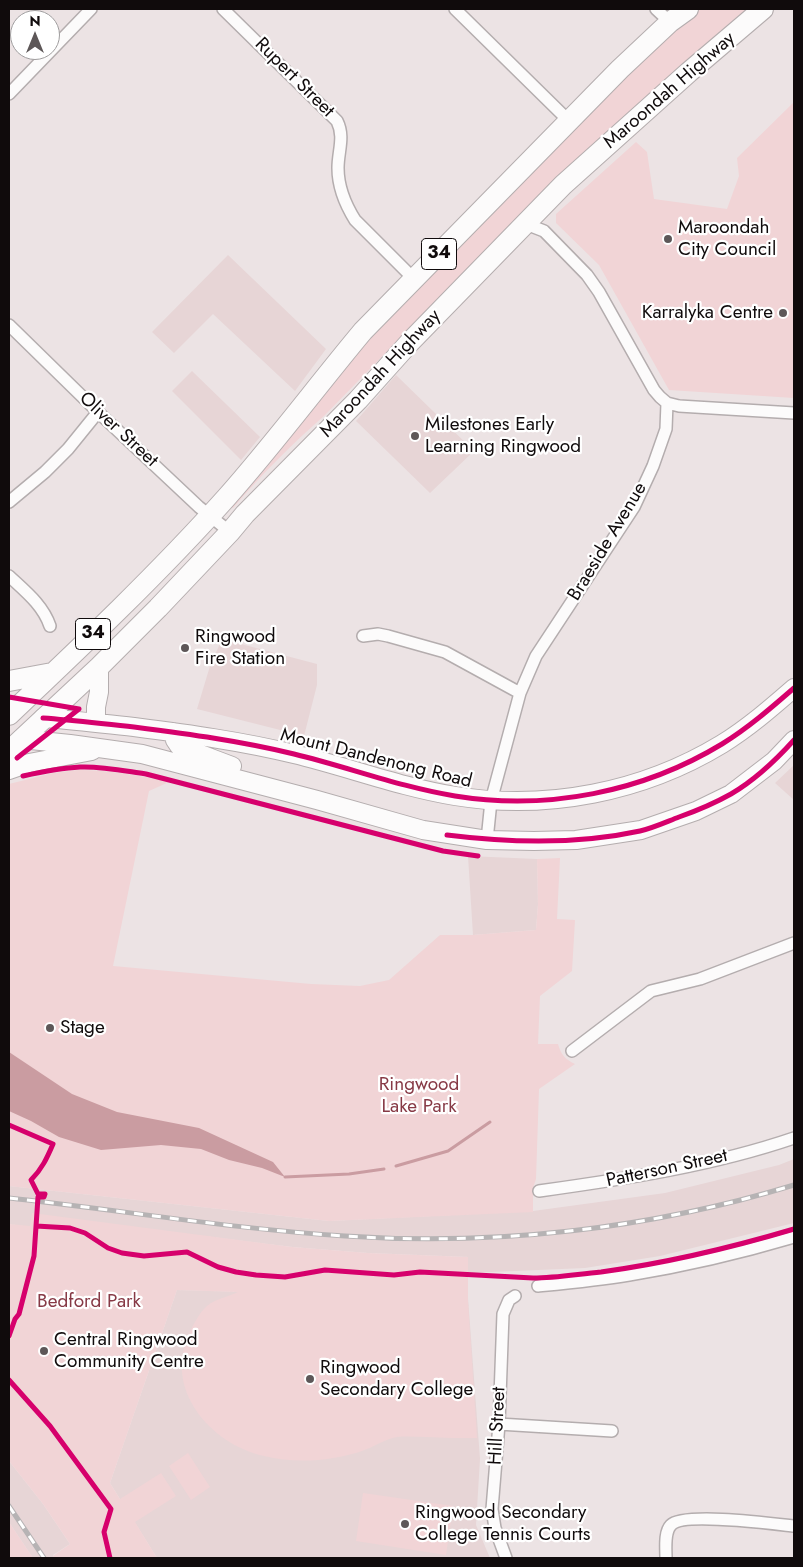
<!DOCTYPE html>
<style>
body{margin:0}
#map{position:relative;width:803px;height:1567px;overflow:hidden;background:#ece3e4;font-family:Jost,sans-serif}
canvas{display:block}
.frame{position:absolute;inset:0;border:10px solid #100b0c;pointer-events:none}
.north{position:absolute;left:10px;top:10px;width:50px;height:50px;box-sizing:border-box;background:#fff;border:1px solid #9f9d9e;border-radius:50%;rotate:0deg;font-size:14px;font-weight:700;line-height:20px;text-align:center;color:#100b0c}
.north::after{content:'';display:block;margin:auto;width:18px;height:22px;background:#5d5758;clip-path:polygon(50% 0,100% 100%,50% 72%,0 100%)}
</style>
<div id="map">
<canvas width="803" height="1567"></canvas>
<div class="frame"></div>
<div class="north">N</div>
</div>
<script>
const ctx = document.querySelector('canvas').getContext('2d');
ctx.lineJoin = 'round';
function paint(path, color) { ctx.fillStyle = color; ctx.fill(path, 'evenodd'); }
function strokePath(path, color, width, dash) { ctx.strokeStyle = color; ctx.lineWidth = width; ctx.lineCap = dash ? 'butt' : 'round'; ctx.setLineDash(dash || []); ctx.stroke(path); }
function drawText(font, color, halo, rows, align = 'center') {
  ctx.font = font + ' Jost,sans-serif'; ctx.lineWidth = 4.5; ctx.setLineDash([]); ctx.textBaseline = 'middle'; ctx.strokeStyle = halo; ctx.fillStyle = color; for (const [text, x, y, turn = 0] of rows) {
    ctx.save(); ctx.translate(x, y); ctx.rotate((+turn || 0) * Math.PI / 180); ctx.textAlign = isNaN(turn) ? turn : align; if (halo) ctx.strokeText(text, 0, 0); ctx.fillText(text, 0, 0); ctx.restore();
  }
}
const built = new Path2D(`
 M 228,255 L 326,349 L 295,391 L 213,314 L 174,353 L 152,332 Z
 M 192,371 L 260,437 L 241,460 L 172,391 Z
 M 396,375 L 474,451 L 430,493 L 356,421 Z
 M 222,639 L 317,664 L 317,685 L 304,736 L 197,709 L 210,666 Z
 M 794,765 L 794,800 L 775,783 Z
 M 468,856 L 537,859 L 538,904 L 536,930 L 473,935 Z
 M 794,1159 L 794,1223 L 660,1256 L 585,1268 L 468,1273 L 468,1257 L 368,1253 L 292,1247 L 195,1235 L 30,1227 L 9,1224 L 9,1186 L 329,1221 L 533,1211 L 665,1193 L 779,1165 Z
 M 177,1290 L 468,1298 L 480,1459 L 476,1525 L 490,1558 L 157,1558 L 110,1483 Z
 M 9,1461 L 43,1504 L 70,1544 L 53,1555 L 54,1558 L 33,1558 L 9,1522 Z`);
const green = new Path2D(`
 M 699,9 L 749,9 L 525,210 L 325,415 C 292,444 262,474 233,508 L 230,506 L 354,354 L 635,66 Z
 M 794,102 L 794,398 L 669,390 L 599,265 L 556,223 L 556,214 L 636,142 L 647,152 L 654,199 L 727,209 L 739,176 L 737,158 Z
 M 78,770 C 109,770 139,775 169,782 L 149,791 L 113,966 L 311,984 L 360,986 L 389,980 L 440,935 L 473,935 L 536,930 L 538,904 L 537,859 L 560,858 L 557,919 L 575,920 L 572,971 L 540,996 L 538,1044 L 558,1044 C 561,1055 565,1059 575,1064 L 539,1089 L 536,1179 L 533,1188 L 533,1212 L 329,1221 L 9,1186 L 9,784 L 53,773 Z
 M 32,1213 L 292,1247 L 368,1253 L 468,1257 L 468,1301 L 477,1438 C 460,1438 444,1438 427,1437 C 417,1437 407,1436 397,1437 C 385,1439 374,1447 362,1451 C 332,1461 296,1464 264,1456 C 210,1444 162,1388 190,1332 C 194,1323 200,1312 207,1306 C 215,1299 228,1297 238,1292 L 177,1290 L 110,1483 L 120,1499 L 161,1473 L 176,1496 L 135,1522 L 157,1558 L 54,1558 L 53,1556 L 70,1544 L 43,1504 L 9,1461 L 9,1224 L 30,1226 Z
 M 188,1453 L 210,1487 L 191,1500 L 169,1466 Z
 M 363,1493 L 453,1506 L 446,1555 L 356,1541 Z
 M 9,1522 L 33,1558 L 9,1558 Z`);
const water = new Path2D(`
 M 9,1052 L 72,1094 L 117,1112 L 199,1128 L 273,1162 L 285,1177 L 262,1168 L 229,1160 L 201,1149 L 161,1145 L 101,1150 L 59,1137 L 31,1121 L 9,1111 Z`);
const stream = new Path2D(`
 M 396,1166 L 448,1151 L 490,1122
 M 285,1177 L 349,1174 L 384,1169`);
const street = new Path2D(`
 M 223,9 L 337,121 C 345,137 338,151 338,168 C 338,187 345,204 355,220 L 414,279
 M 455,9 L 569,121
 M 656,9 L 670,22
 M 9,94 L 91,9
 M 9,325 L 98,412 L 199,507 L 230,532
 M 667,403 L 679,406 L 794,413
 M 9,502 L 45,472 L 68,449 L 98,412
 M 9,576 C 25,591 43,605 50,626
 M 363,636 L 378,634 L 388,636 L 445,652 L 520,693
 M 487,840 L 491,801 L 520,693 L 536,656 L 634,507 L 653,466 L 666,429 L 667,403 L 660,397 L 654,390 L 599,292 L 587,275 L 544,231 L 526,224
 M 572,1051 L 651,991 L 700,979 L 794,943
 M 539,1191 C 625,1179 712,1166 794,1138
 M 538,1286 C 568,1283 599,1280 629,1275 C 685,1266 740,1253 794,1237
 M 499,1424 L 612,1431
 M 506,1558 L 495,1528 L 492,1509 L 499,1424 L 503,1314 L 509,1300 L 515,1296
 M 666,1558 C 666,1548 664,1532 671,1525 C 683,1512 775,1524 794,1526`);
const primary = new Path2D(`
 M 43,718 C 73,720 103,724 134,727 C 188,734 241,741 294,754 C 348,767 400,787 455,796 C 547,811 643,792 722,744 C 748,728 771,708 794,688
 M 96,723 L 96,707 L 99,692 L 99,667
 M 173,732 L 175,740 L 179,746 L 232,766
 M 21,739 L 70,744 L 142,754 L 317,800 L 423,830 L 487,840 L 534,841 L 576,840 L 641,830 L 696,811 L 731,794 L 774,761 L 794,740
 M 9,770 L 29,763 L 92,751`);
const highway = new Path2D(`
 M 9,681 L 52,673
 M 9,715 C 83,645 158,574 226,498 C 274,444 317,386 363,331 L 620,69 L 670,22 L 688,9
 M 9,751 L 99,667 L 158,608 L 230,532 L 245,514 L 358,400 L 410,342 L 563,185 L 689,72 L 763,9`);
const rail = new Path2D(`
 M 9,1198 C 121,1210 232,1229 345,1236 C 496,1246 650,1229 794,1185
 M 9,1506 L 44,1558`);
const cycleway = new Path2D(`
 M 9,697 L 79,709 L 17,758
 M 43,718 C 73,720 103,724 134,727 C 188,734 241,741 294,754 C 348,767 400,787 455,796 C 547,811 643,792 722,744 C 748,728 771,708 794,688
 M 23,776 C 41,772 61,768 80,767 C 102,766 125,771 146,774 L 443,851 L 478,856
 M 447,835 C 511,843 576,845 640,831 C 653,828 666,822 679,817 C 696,811 715,803 731,794 C 755,780 776,760 794,740
 M 9,1125 L 53,1144 C 47,1158 42,1169 31,1180 L 38,1194 L 45,1194 L 44,1197 L 38,1197 L 34,1256 L 19,1314 L 15,1319 L 9,1336
 M 36,1226 L 70,1228 L 85,1233 L 108,1248 L 122,1253 L 144,1256 L 187,1252 L 218,1267 L 236,1272 L 256,1275 L 285,1277 L 325,1270 L 394,1275 L 420,1272 L 533,1278 C 556,1278 578,1274 601,1272 C 667,1263 730,1248 794,1229
 M 9,1380 L 50,1426 L 111,1509 L 104,1532 L 110,1558`);
const markers = [
 [668,239,5,"#5d5758"],
 [783,313,5,"#5d5758"],
 [415,436,5,"#5d5758"],
 [185,648,5,"#5d5758"],
 [50,1028,5,"#5d5758"],
 [44,1351,5,"#5d5758"],
 [310,1379,5,"#5d5758"],
 [405,1524,5,"#5d5758"]
];
const shields = [
 [439,254,35],
 [93,634,35]
];
const shieldNames = [
 ["34",439,254],
 ["34",93,634]
];
const streetNames = [
 ["Rupert Street",294,78,45],
 ["Maroondah Highway",670,91,-41],
 ["Maroondah Highway",381,374,-47],
 ["Oliver Street",118,430,43],
 ["Braeside Avenue",608,542,-59],
 ["Mount Dandenong Road",376,759,14],
 ["Patterson Street",667,1169,-12],
 ["Hill Street",498,1426,-87]
];
const poiNames = [
 ["Maroondah",678,228],
 ["City Council",678,250],
 ["Karralyka Centre",773,313,"right"],
 ["Milestones Early",425,425],
 ["Learning Ringwood",425,447],
 ["Ringwood",195,637],
 ["Fire Station",195,659],
 ["Stage",60,1028],
 ["Central Ringwood",54,1340],
 ["Community Centre",54,1362],
 ["Ringwood",320,1368],
 ["Secondary College",320,1390],
 ["Ringwood Secondary",415,1513],
 ["College Tennis Courts",415,1535]
];
const parkNames = [
 ["Ringwood",419,1085],
 ["Lake Park",419,1107],
 ["Bedford Park",89,1302]
];
paint(built, '#e7d5d6');
paint(green, '#f1d4d6');
paint(water, '#ca9ca1');
strokePath(stream, '#ca9ca1', 3);
strokePath(street, '#b4adae', 14);
strokePath(primary, '#b4adae', 20);
strokePath(highway, '#b4adae', 22);
strokePath(street, '#fcfbfb', 11);
strokePath(primary, '#fcfbfb', 18);
strokePath(highway, '#fcfbfb', 20);
strokePath(rail, '#b6b3b4', 5);
strokePath(rail, '#fff', 3, [9]);
strokePath(cycleway, '#d6006c', 5);
for (const [x, y, r, color] of markers) { const dot = new Path2D(); dot.arc(x, y, r, 0, 2 * Math.PI); ctx.fillStyle = color; ctx.fill(dot); strokePath(dot, '#fff', 2); }
for (const [x, y, w] of shields) { const box = new Path2D(); box.roundRect(x - w / 2, y - 15.5, w, 31, 4); ctx.fillStyle = '#fff'; ctx.fill(box); strokePath(box, '#100b0c', 1); }
drawText('bold 18px', '#100b0c', null, shieldNames);
drawText('19px', '#100b0c', '#fff', streetNames);
drawText('19px', '#100b0c', '#fff', poiNames, 'left');
drawText('19px', '#873a46', '#fff', parkNames);
</script>
